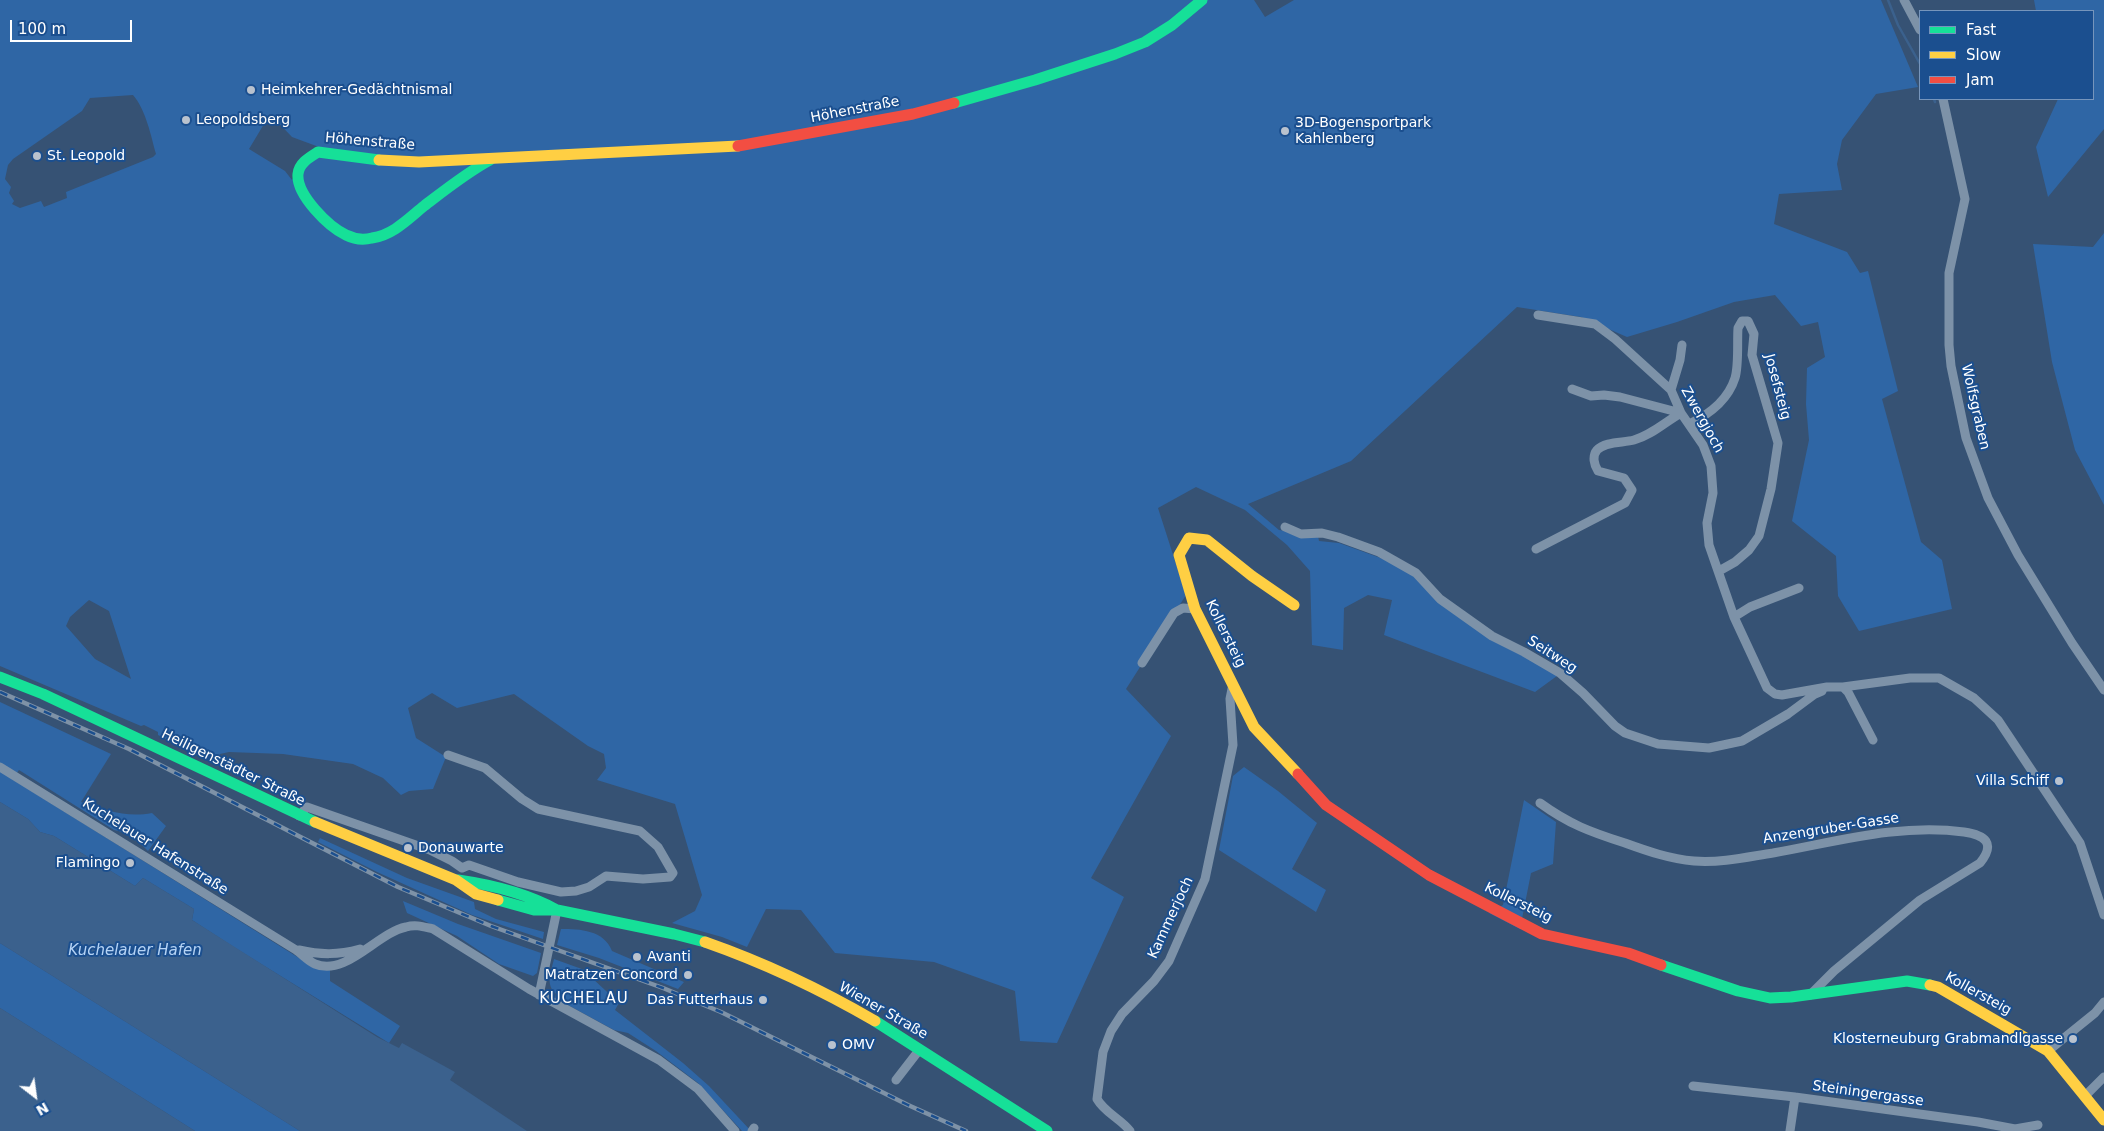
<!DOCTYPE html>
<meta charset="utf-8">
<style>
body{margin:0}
#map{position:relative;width:2104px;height:1131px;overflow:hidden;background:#365274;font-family:"DejaVu Sans",sans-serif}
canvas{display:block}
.legend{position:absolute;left:1919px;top:10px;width:175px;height:90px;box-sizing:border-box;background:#1b4f8f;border:1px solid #7695bc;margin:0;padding:6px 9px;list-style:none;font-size:15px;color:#fff}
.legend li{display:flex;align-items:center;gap:10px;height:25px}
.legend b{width:25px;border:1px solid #7695bc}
.north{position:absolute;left:10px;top:1071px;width:50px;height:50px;-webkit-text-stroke:4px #1b4f8f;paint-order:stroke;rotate:150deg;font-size:14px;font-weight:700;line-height:20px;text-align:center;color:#fff}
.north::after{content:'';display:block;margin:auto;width:18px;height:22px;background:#fff;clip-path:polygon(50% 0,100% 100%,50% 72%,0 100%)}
.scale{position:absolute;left:10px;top:20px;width:122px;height:22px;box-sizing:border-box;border:2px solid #fff;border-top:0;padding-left:6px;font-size:15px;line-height:18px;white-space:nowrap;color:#fff;-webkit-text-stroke:4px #1b4f8f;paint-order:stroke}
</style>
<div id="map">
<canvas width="2104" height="1131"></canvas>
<ul class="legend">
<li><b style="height:6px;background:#16e098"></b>Fast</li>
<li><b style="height:6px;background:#ffcf43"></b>Slow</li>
<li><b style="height:6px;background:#f24e42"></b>Jam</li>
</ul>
<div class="north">N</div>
<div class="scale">100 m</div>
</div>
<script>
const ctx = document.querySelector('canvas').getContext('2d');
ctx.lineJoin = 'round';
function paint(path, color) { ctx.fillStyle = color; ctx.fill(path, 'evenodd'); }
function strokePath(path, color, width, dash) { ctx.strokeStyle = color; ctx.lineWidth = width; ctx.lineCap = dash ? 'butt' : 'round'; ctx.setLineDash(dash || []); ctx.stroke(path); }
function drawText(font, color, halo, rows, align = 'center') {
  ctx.font = font + ' "DejaVu Sans",sans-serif'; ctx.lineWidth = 4; ctx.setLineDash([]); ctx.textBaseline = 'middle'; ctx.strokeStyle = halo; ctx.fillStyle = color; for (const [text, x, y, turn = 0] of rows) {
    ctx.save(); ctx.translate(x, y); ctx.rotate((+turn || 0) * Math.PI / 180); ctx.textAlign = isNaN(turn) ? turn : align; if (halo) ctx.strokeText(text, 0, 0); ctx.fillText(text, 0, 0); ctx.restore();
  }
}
const green = new Path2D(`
 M 0,0 L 1254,0 L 1265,17 L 1294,0 L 1881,0 L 1918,87 L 1876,94 L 1842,140 L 1837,164 L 1842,190 L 1779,194 L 1774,224 L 1847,252 L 1860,273 L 1868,271 L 1898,391 L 1882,399 L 1921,542 L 1942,560 L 1952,609 L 1859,631 L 1838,596 L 1836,556 L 1792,521 L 1809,440 L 1806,404 L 1807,368 L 1825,357 L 1818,322 L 1801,326 L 1775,295 L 1734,302 L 1677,322 L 1627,337 L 1581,317 L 1517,307 L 1351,461 L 1248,504 L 1279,530 L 1318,536 L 1319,541 L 1339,543 L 1414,570 L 1436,596 L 1496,637 L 1561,673 L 1535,692 L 1384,635 L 1392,600 L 1368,595 L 1344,608 L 1343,650 L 1312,645 L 1310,571 L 1287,545 L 1245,510 L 1196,487 L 1158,508 L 1186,595 L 1126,689 L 1171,736 L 1091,878 L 1124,897 L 1057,1043 L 1020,1041 L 1015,991 L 934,962 L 835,953 L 801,910 L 766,909 L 747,947 L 722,937 L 672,923 L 695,911 L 702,895 L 675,804 L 597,780 L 606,768 L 604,754 L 588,746 L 514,694 L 457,708 L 432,693 L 408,708 L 416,738 L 446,757 L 433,789 L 409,791 L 401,795 L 383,778 L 353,764 L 283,754 L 229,752 L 220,754 L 216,762 L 208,758 L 205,758 L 158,735 L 158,732 L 144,725 L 141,726 L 0,666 ZM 133,95 C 146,110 151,136 156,154 L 153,157 L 66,192 L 67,198 L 44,207 L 41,201 L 20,208 L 12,204 L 14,201 L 9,193 L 11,187 L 5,179 L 8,165 L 13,159 L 82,111 L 90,98 ZM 270,114 L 292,137 L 319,147 L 292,180 L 285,171 L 249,149 ZM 89,600 L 109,611 L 131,679 L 95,659 L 66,626 L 70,617 Z
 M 2034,0 L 2104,0 L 2104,129 L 2048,197 L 2036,147 L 2058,99 L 2093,99 L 2093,11 L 2036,11 Z
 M 2104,233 L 2104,505 L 2075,450 L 2052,362 L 2033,244 L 2093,247 Z
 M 0,702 L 111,754 L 81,802 C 106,810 126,818 152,813 L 166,826 L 148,851 C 138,841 128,833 114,830 L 19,770 L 12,779 L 307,963 L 330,970 L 330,981 L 400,1026 L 389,1043 L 237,949 L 192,920 L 194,909 L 143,878 L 135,886 L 54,836 L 40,832 L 28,819 L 0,802 Z
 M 1244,767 L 1278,791 L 1317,823 L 1292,869 L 1326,890 L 1316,912 L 1219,850 L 1233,776 Z
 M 1524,800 L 1556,822 L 1553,864 L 1531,873 L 1520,929 L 1489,913 L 1503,905 Z
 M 320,838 L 407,878 L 474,902 L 475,909 L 496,919 L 544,932 L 543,939 L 472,915 L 377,872 L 318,842 Z
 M 403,901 L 458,924 L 541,953 L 537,973 L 533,976 L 499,964 L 457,936 L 407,913 Z
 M 561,929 C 580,929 604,930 612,951 L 684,982 L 678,989 L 599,958 L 557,945 Z
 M 0,943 L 300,1131 L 195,1131 L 0,1008 Z
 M 554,959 L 593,973 L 592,978 L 619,1003 L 615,1010 L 683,1063 L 709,1086 L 751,1131 L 742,1131 L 698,1083 L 656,1051 L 628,1033 L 614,1030 L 555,998 L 556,994 C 545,984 551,972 554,959 Z`);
const water = new Path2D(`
 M 0,802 L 28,819 L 40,832 L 54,836 L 135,886 L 143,878 L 194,909 L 192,920 L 377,1037 L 399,1048 L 402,1043 L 455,1072 L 450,1080 L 527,1131 L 300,1131 L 0,943 Z
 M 0,1008 L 195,1131 L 0,1131 Z`);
const stream = new Path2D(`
 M 1888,0 L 1898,25 L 1920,64
 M 1934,99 L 1935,102`);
const street = new Path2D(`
 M 1904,0 L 1920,30
 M 1943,99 L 1965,199 L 1949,273 L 1949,345 L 1951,366 L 1966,438 L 1988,498 L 2018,555 L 2072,643 L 2104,690
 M 1538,315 L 1595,324 L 1615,339 L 1671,390 L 1681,413 L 1703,445 L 1711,466 L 1713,493 L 1707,523 L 1709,545 L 1734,617 L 1767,688 L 1775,694 L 1782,695 L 1827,687 L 1843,687 L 1910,678 L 1939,678 L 1974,698 L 1998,720 L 2080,843 L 2104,915
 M 1572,389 L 1591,396 L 1604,395 L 1620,397 L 1681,413
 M 1671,390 L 1680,360 L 1682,345
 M 1689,424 C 1708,415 1728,400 1735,378 C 1739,365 1737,342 1738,328 L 1742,321 L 1748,321 L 1754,334 L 1752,355 L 1778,443 L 1771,489 L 1759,536 L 1749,550 L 1735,562 L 1719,571
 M 1285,527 L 1301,534 L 1322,533 L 1338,537 L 1379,552 L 1416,573 L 1440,599 L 1492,636 L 1524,652 L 1560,673 L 1583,693 L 1615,726 L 1625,733 L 1658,744 L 1709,748 L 1742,741 L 1788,714 L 1815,694 L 1822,691
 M 1536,549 L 1625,503 L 1632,490 L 1624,478 L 1598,471 C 1594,465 1592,456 1597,450 C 1605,441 1624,443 1634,440 C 1652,435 1665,422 1681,413
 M 1734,617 L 1750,607 L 1799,588
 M 1142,663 L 1174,613 L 1183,608 L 1195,609
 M 1843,687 L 1848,692 L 1873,740
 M 448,755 L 485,768 L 522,799 L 538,809 L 640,831 L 658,847 L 673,873 L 670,877 L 643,879 L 606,876 L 589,887 L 576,891 L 561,892 L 518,882 L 469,865 L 462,868
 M 0,767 L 296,950 C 302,954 308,961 315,964 C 346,977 377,933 406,927 C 416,924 424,927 433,929 L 529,989 L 659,1060 L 698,1089 L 735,1131
 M 1540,803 C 1569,824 1590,832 1625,843 C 1647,851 1670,859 1694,861 C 1721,863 1747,857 1773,853 C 1835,842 1900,823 1964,832 C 1985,835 1996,843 1980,863 L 1920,900 L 1834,971 L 1810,995
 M 299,816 L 307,807 L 430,850 L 452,861 L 462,868
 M 299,950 C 321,955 338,955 360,949
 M 539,995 L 557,910
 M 2048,1051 L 2095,1013 L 2104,1002
 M 896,1080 L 920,1049
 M 1693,1086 L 1795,1097 L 1978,1122 L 2015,1129 L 2038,1125
 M 2085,1096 L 2104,1077
 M 752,1131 L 754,1128
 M 1130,1131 C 1121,1119 1105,1113 1097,1099 L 1103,1052 L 1111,1031 L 1122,1014 L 1154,981 L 1169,961 L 1205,879 L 1233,745 L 1230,699 L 1233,684
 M 1790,1131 L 1795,1097`);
const fast = new Path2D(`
 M 954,103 L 1035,80 L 1115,54 L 1145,42 L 1172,25 L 1202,0
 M 379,160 L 318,152 C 310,157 299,163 298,174 C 296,195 329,227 346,235 C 354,239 364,240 372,238 C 393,235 408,219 424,206 C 445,190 466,173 490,160
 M 0,677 L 43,694 L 315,822
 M 458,880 C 493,885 526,893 557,910
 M 498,900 L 534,910 L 557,910 L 674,934 L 705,942
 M 1661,965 L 1738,991 L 1770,998 L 1791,997 L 1907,981 L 1930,985
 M 875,1021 L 1047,1131`);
const slow = new Path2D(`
 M 379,160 L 419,162 L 738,146
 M 1294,605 L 1252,576 L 1207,540 L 1189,538 L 1179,555 L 1195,609 L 1254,727 L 1298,774
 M 315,822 L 456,880 L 476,894 L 498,900
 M 705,942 C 765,963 820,989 875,1021
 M 1930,985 L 1938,987 L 2048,1051 L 2104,1120`);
const jam = new Path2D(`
 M 738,146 L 913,114 L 954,103
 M 1298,774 L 1326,805 L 1429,875 L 1542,934 L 1628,953 L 1661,965`);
const rail = new Path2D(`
 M 0,692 L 129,749 L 398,887 L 491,926 L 663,988 L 721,1012 L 908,1105 L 966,1131`);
const markers = [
 [251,90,5,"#b9c2ce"],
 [186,120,5,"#b9c2ce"],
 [1285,131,5,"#b9c2ce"],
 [37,156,5,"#b9c2ce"],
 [2059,781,5,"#b9c2ce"],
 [408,848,5,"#b9c2ce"],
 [130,863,5,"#b9c2ce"],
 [637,957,5,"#b9c2ce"],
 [688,975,5,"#b9c2ce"],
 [763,1000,5,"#b9c2ce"],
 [2073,1039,5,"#b9c2ce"],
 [832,1045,5,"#b9c2ce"]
];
const poiNames = [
 ["Heimkehrer-Gedächtnismal",261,90],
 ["Leopoldsberg",196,120],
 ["3D-Bogensportpark",1295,123],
 ["Kahlenberg",1295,139],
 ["St. Leopold",47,156],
 ["Villa Schiff",2049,781,"right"],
 ["Donauwarte",418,848],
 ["Flamingo",120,863,"right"],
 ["Avanti",647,957],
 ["Matratzen Concord",678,975,"right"],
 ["Das Futterhaus",753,1000,"right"],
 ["Klosterneuburg Grabmandlgasse",2063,1039,"right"],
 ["OMV",842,1045]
];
const streetNames = [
 ["Höhenstraße",855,110,-11],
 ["Höhenstraße",370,142,5],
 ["Josefsteig",1777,387,75],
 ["Wolfsgraben",1975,407,77],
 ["Zwergjoch",1702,420,61],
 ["Kollersteig",1225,634,64],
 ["Seitweg",1552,655,33],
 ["Heiligenstädter Straße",233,768,26],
 ["Anzengruber-Gasse",1831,829,-9],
 ["Kuchelauer Hafenstraße",155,847,32],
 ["Kollersteig",1518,903,26],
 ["Kammerjoch",1171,918,-65],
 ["Kollersteig",1978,994,29],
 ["Wiener Straße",883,1011,30],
 ["Steiningergasse",1868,1094,8]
];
const waterNames = [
 ["Kuchelauer Hafen",135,951]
];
const neighbourhoodNames = [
 ["KUCHELAU",584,999]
];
paint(green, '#2f66a5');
paint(water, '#3b618d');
strokePath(stream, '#3b618d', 2.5);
strokePath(street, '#7d92a8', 9);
strokePath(fast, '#16e098', 11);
strokePath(slow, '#ffcf43', 11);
strokePath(jam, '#f24e42', 11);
strokePath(rail, '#7e92a7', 4.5);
strokePath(rail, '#1b4f8f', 2.5, [8]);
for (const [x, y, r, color] of markers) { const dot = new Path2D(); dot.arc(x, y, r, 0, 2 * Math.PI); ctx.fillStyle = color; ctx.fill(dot); strokePath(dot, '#1b4f8f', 2); }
drawText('14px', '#fff', '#1b4f8f', poiNames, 'left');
drawText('14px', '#fff', '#1b4f8f', streetNames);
drawText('italic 15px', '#b5d3f5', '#1b4f8f', waterNames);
ctx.letterSpacing = '1px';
drawText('15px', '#fff', '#1b4f8f', neighbourhoodNames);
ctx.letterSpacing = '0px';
</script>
